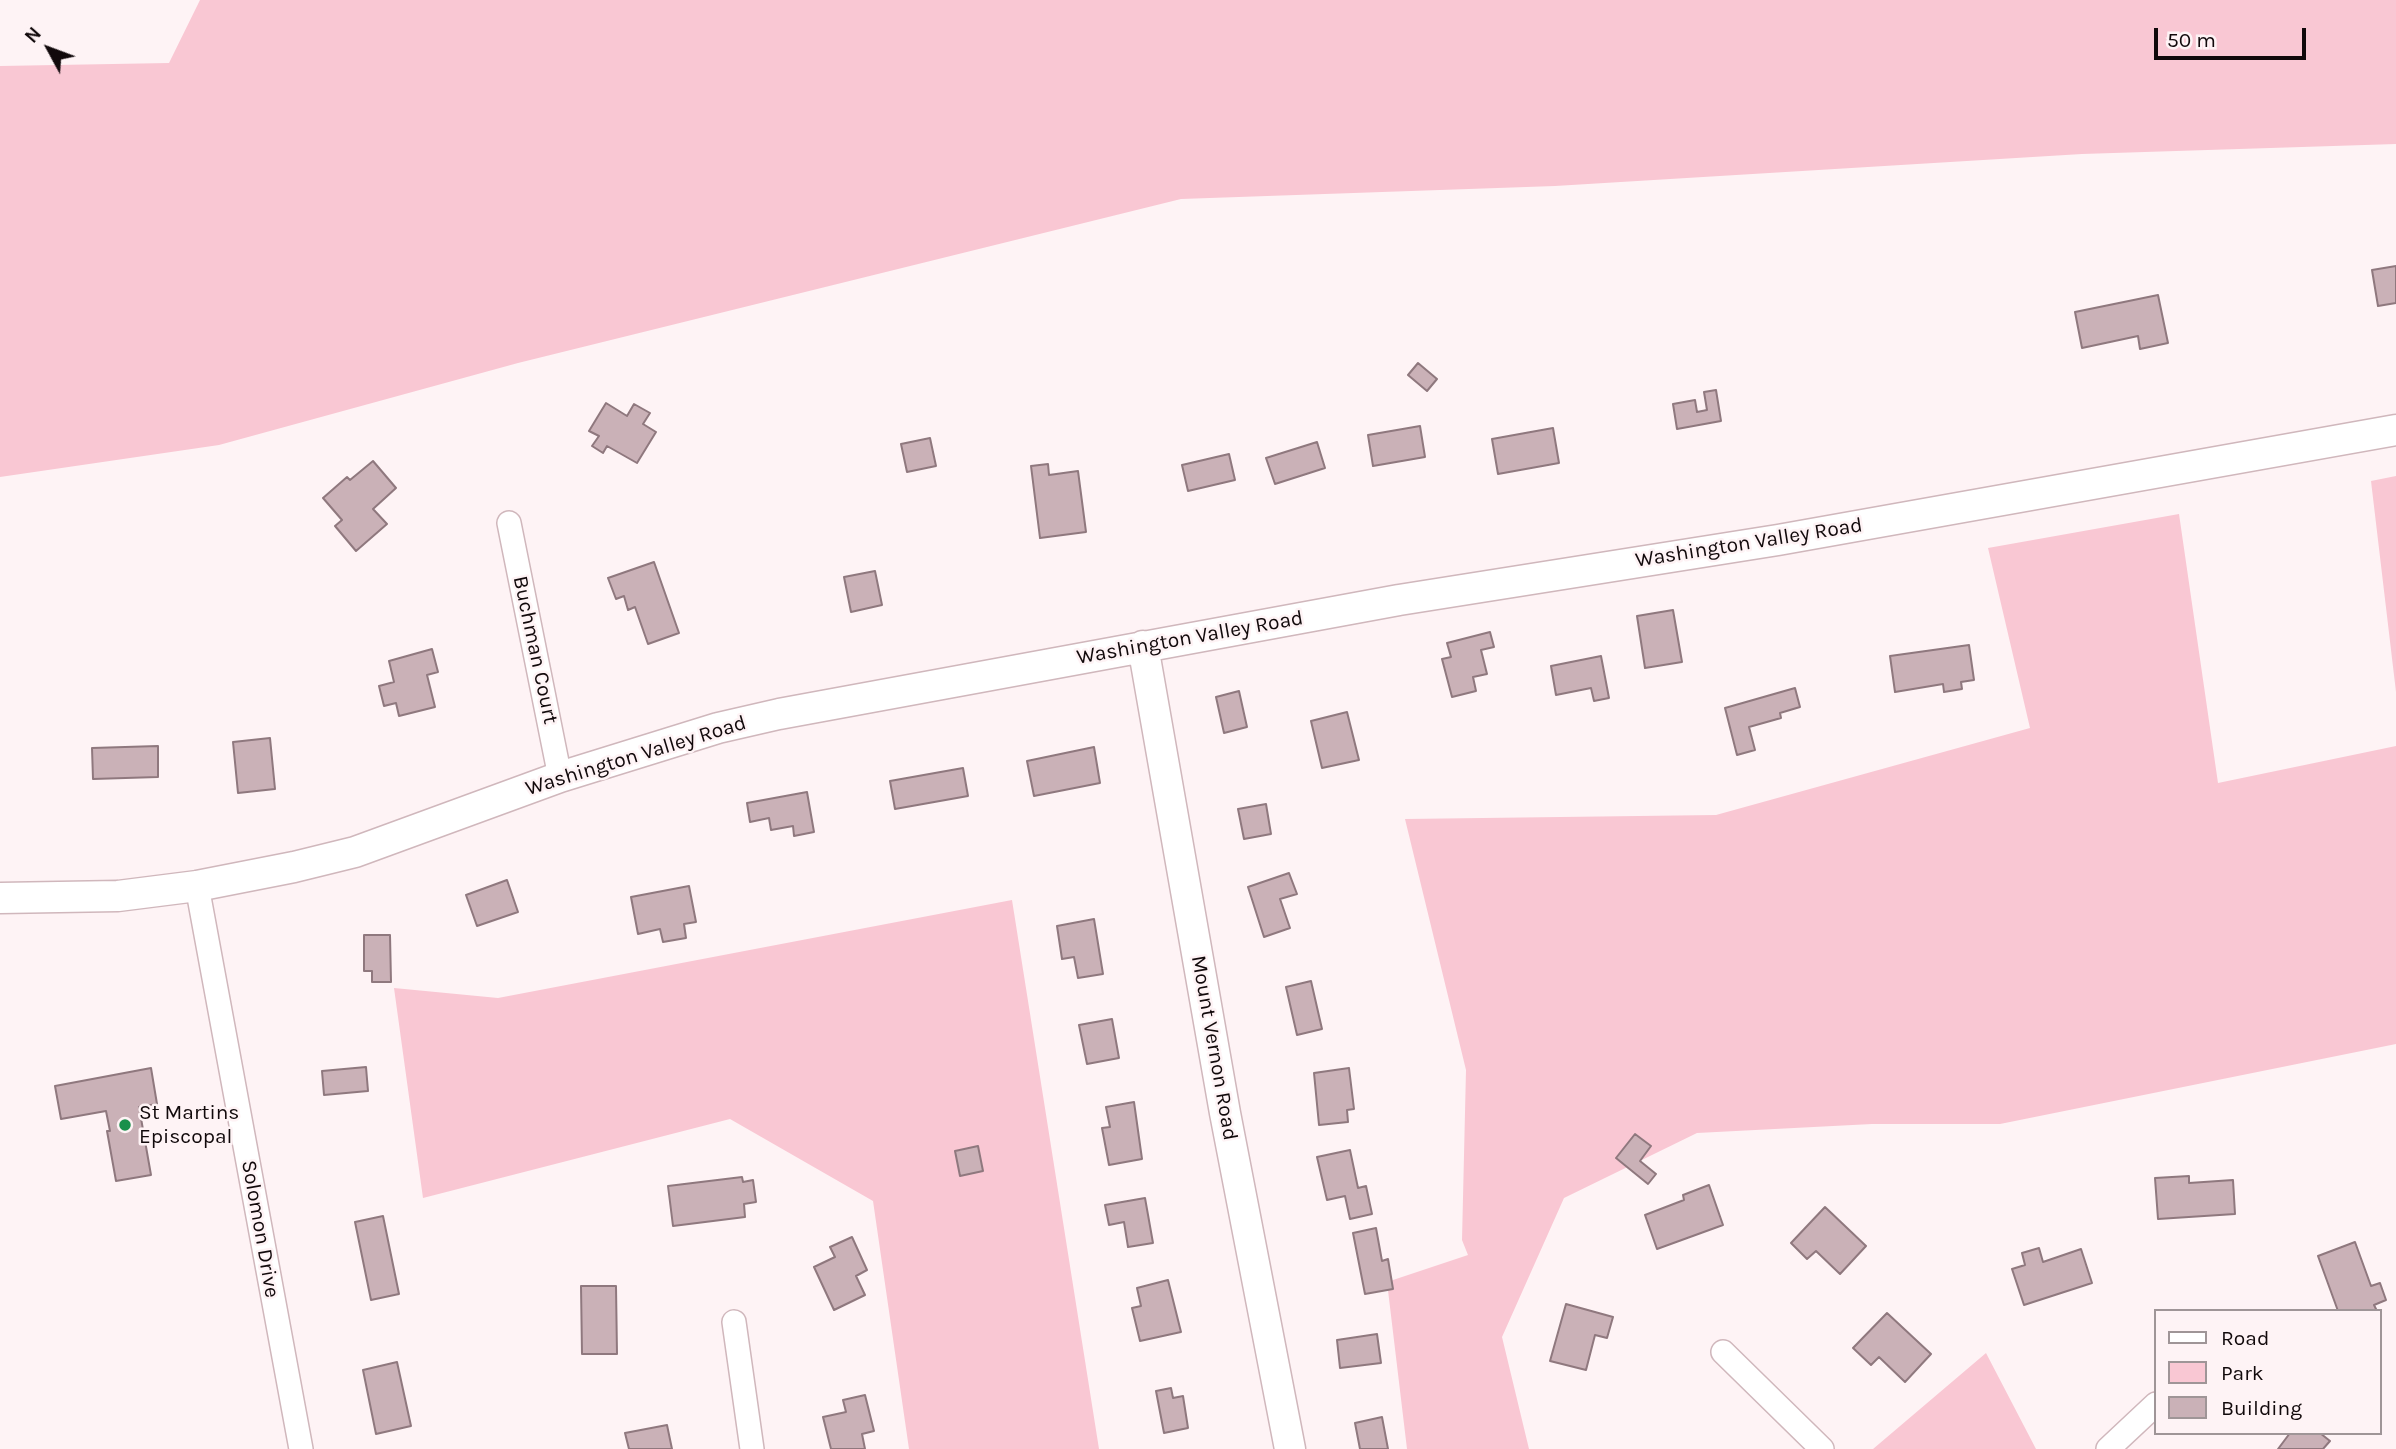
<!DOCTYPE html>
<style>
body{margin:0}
#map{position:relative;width:2396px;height:1449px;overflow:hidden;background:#fef3f5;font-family:Karla,sans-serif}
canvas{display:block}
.legend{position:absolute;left:2154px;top:1309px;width:228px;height:126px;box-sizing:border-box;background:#fef3f5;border:2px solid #9f9597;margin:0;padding:9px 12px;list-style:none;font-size:21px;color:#11090b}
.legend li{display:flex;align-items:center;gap:14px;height:35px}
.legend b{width:35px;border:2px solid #9f9597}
.north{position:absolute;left:14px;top:14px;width:70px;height:70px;-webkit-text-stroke:5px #fef3f5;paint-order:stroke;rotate:311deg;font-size:19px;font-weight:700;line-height:28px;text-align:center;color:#11090b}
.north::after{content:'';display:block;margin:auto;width:24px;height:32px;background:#11090b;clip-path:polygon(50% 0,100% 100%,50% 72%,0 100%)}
.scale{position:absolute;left:2154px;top:28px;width:152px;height:32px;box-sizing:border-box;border:4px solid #11090b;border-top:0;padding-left:9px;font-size:21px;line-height:24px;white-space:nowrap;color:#11090b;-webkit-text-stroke:5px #fef3f5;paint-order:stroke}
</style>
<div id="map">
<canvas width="2396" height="1449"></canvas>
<ul class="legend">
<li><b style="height:9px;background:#fff"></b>Road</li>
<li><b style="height:19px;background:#f9c7d3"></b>Park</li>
<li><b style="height:19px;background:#cab1b7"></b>Building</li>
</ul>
<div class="north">N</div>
<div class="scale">50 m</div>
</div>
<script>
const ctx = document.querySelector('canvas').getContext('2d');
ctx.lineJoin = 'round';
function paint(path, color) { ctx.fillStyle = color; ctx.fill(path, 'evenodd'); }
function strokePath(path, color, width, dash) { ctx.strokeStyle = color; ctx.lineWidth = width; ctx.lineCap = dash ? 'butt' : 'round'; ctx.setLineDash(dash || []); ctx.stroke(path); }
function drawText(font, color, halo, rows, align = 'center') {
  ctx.font = font + ' Karla,sans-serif'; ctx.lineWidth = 5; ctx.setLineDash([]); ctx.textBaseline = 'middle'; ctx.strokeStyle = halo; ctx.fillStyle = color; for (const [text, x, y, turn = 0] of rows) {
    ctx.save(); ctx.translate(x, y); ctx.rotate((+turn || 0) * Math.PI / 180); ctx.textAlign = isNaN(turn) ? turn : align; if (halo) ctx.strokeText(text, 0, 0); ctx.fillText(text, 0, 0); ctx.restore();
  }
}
const green = new Path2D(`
 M 200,0 L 2396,0 L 2396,144 L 2082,154 L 1555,186 L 1181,199 L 518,363 L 219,445 L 0,477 L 0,66 L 169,63 Z
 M 2396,476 L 2396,692 L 2371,481 Z
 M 2179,514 L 2218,783 L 2396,746 L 2396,1044 L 2000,1124 L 1872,1124 L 1697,1133 L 1564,1198 L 1502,1337 L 1529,1449 L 1407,1449 L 1387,1282 L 1468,1255 L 1462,1240 L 1466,1070 L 1405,819 L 1716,815 L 2030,728 L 1988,548 Z
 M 1012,900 L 1099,1449 L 909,1449 L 873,1201 L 730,1119 L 423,1198 L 394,988 L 498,998 Z
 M 1986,1353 L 2036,1449 L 1873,1449 Z`);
const building = new Path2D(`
 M 2396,266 L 2396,303 L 2378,306 L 2372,270 Z
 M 2158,295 L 2168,343 L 2140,349 L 2138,336 L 2082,348 L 2075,312 Z
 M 1418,363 L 1437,379 L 1427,391 L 1408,375 Z
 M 1716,390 L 1721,421 L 1677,429 L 1673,404 L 1695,400 L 1697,412 L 1707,410 L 1704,392 Z
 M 606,403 L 627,416 L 634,404 L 650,413 L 643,424 L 656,432 L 637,463 L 607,446 L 603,453 L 592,446 L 599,436 L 589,431 Z
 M 1420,426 L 1425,457 L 1373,466 L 1368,435 Z
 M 1553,428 L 1559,463 L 1498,474 L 1492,439 Z
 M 930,438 L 936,466 L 907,472 L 901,444 Z
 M 1317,442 L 1325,468 L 1275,484 L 1266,458 Z
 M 1229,454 L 1235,480 L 1188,491 L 1182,465 Z
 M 373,461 L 396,488 L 373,509 L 387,524 L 356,551 L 335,526 L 342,520 L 323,498 L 347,477 L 350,480 Z
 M 1048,464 L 1049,475 L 1078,471 L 1086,532 L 1040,538 L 1031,466 Z
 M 654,562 L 679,633 L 648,644 L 635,607 L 628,610 L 624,596 L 616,599 L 608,578 Z
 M 875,571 L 882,605 L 851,612 L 844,577 Z
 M 1673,610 L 1682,662 L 1645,668 L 1637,616 Z
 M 1490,632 L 1494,647 L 1481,650 L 1487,674 L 1473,677 L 1476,691 L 1452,697 L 1442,659 L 1451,657 L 1447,643 Z
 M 1969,645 L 1974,680 L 1961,682 L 1962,689 L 1944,692 L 1943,684 L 1895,692 L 1890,656 Z
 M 432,649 L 438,672 L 427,675 L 435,707 L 399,716 L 396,703 L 384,706 L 379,686 L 394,682 L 389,661 Z
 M 1601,656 L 1609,698 L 1594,701 L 1591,688 L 1556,695 L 1551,666 Z
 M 1795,688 L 1800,707 L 1780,713 L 1781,718 L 1749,727 L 1755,750 L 1737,755 L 1725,708 Z
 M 1239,691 L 1247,727 L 1224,733 L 1216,697 Z
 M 1347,712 L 1359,760 L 1322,768 L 1311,721 Z
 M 270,738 L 275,789 L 238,793 L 233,742 Z
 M 158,746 L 158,777 L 93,779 L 92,748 Z
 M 1094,747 L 1100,783 L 1034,796 L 1027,761 Z
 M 963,768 L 968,796 L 895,809 L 890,781 Z
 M 807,792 L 814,832 L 794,836 L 793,826 L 771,830 L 769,818 L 750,822 L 747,803 Z
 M 1266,804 L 1271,834 L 1244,839 L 1238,809 Z
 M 1289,873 L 1297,894 L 1280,899 L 1290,928 L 1264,937 L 1248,887 Z
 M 507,880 L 518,912 L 477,926 L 466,895 Z
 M 689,886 L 696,922 L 684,924 L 686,938 L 663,942 L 660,929 L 638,934 L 631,897 Z
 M 1094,919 L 1103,974 L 1078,978 L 1074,957 L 1062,959 L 1057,926 Z
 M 364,935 L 390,935 L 391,982 L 372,982 L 372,971 L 364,971 Z
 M 1311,981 L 1322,1029 L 1297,1035 L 1286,987 Z
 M 1112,1019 L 1119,1058 L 1087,1064 L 1079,1025 Z
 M 366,1067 L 368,1091 L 324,1095 L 322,1071 Z
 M 151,1068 L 157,1104 L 139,1107 L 151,1175 L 116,1181 L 107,1131 L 110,1131 L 106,1111 L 61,1119 L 55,1086 Z
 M 1349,1068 L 1354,1109 L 1347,1110 L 1348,1122 L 1319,1125 L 1314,1073 Z
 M 1134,1102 L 1142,1159 L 1109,1165 L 1102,1128 L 1110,1127 L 1106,1107 Z
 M 1635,1134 L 1651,1146 L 1640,1161 L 1656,1174 L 1648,1184 L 1616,1158 Z
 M 978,1146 L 983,1171 L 960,1176 L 955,1151 Z
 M 1350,1150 L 1358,1188 L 1366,1186 L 1372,1214 L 1350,1219 L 1345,1196 L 1327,1200 L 1317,1157 Z
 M 2189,1176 L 2189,1183 L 2233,1180 L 2235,1214 L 2158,1219 L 2155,1178 Z
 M 742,1177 L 743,1182 L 753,1180 L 756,1202 L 744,1204 L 745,1217 L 673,1226 L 668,1186 Z
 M 1709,1185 L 1723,1225 L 1657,1249 L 1645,1215 L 1684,1200 L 1683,1195 Z
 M 1145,1198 L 1153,1243 L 1128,1247 L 1124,1222 L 1109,1225 L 1105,1205 Z
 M 1825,1207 L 1866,1246 L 1840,1274 L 1816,1251 L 1807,1259 L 1791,1243 Z
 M 383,1216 L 399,1294 L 371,1300 L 355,1222 Z
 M 1376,1228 L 1382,1261 L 1388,1259 L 1393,1289 L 1365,1294 L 1353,1233 Z
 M 852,1237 L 867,1270 L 856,1276 L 865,1295 L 834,1310 L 814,1267 L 835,1257 L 830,1247 Z
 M 2355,1242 L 2371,1286 L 2380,1283 L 2386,1300 L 2374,1305 L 2377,1311 L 2338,1311 L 2318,1256 Z
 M 2039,1248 L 2043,1262 L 2081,1249 L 2092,1283 L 2024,1305 L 2012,1269 L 2025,1265 L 2022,1253 Z
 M 1168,1280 L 1181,1332 L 1140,1341 L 1132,1308 L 1141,1306 L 1137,1288 Z
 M 581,1286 L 616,1286 L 617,1354 L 582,1354 Z
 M 1566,1304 L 1613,1317 L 1607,1338 L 1595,1335 L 1586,1370 L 1550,1361 Z
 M 1887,1313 L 1931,1354 L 1905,1382 L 1879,1357 L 1871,1365 L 1853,1348 Z
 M 1377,1334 L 1381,1363 L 1340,1368 L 1337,1340 Z
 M 397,1362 L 411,1426 L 376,1434 L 363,1370 Z
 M 1171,1388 L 1173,1398 L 1183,1396 L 1188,1428 L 1164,1433 L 1156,1391 Z
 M 865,1395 L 874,1431 L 862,1434 L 865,1449 L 831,1449 L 823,1417 L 846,1412 L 843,1400 Z
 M 1382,1417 L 1388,1449 L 1360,1449 L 1355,1423 Z
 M 667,1425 L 672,1449 L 629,1449 L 625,1433 Z
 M 2290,1433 L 2320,1433 L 2330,1441 L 2323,1449 L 2278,1449 Z`);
const minor = new Path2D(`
 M 509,523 L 560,777
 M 197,886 L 301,1449
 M 734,1322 L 752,1449
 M 1723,1352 L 1822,1449
 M 2108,1449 L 2156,1404`);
const tertiary = new Path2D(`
 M 1143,646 L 1225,1113 L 1290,1449
 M 0,898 L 118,896 L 197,886 L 294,867 L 355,852 L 560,777 L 718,728 L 779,714 L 1399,600 L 1778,540 L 2396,430`);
const markers = [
 [125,1125,7,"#19904c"]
];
const streetNames = [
 ["Washington Valley Road",1749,543,-9],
 ["Washington Valley Road",1190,638,-10],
 ["Buchman Court",535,650,78],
 ["Washington Valley Road",636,756,-17],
 ["Mount Vernon Road",1214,1048,80],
 ["Solomon Drive",260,1229,80]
];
const poiNames = [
 ["St Martins",139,1113],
 ["Episcopal",139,1137]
];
paint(green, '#f9c7d3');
paint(building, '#cab1b7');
strokePath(building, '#8f787e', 2);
strokePath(minor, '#d0b7bc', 26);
strokePath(tertiary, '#d0b7bc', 33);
strokePath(minor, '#fff', 23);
strokePath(tertiary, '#fff', 30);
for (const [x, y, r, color] of markers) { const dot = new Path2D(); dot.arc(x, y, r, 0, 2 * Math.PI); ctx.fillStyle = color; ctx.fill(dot); strokePath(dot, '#fef3f5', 2.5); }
drawText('21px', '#11090b', '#fef3f5', streetNames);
drawText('21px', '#11090b', '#fef3f5', poiNames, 'left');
</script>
